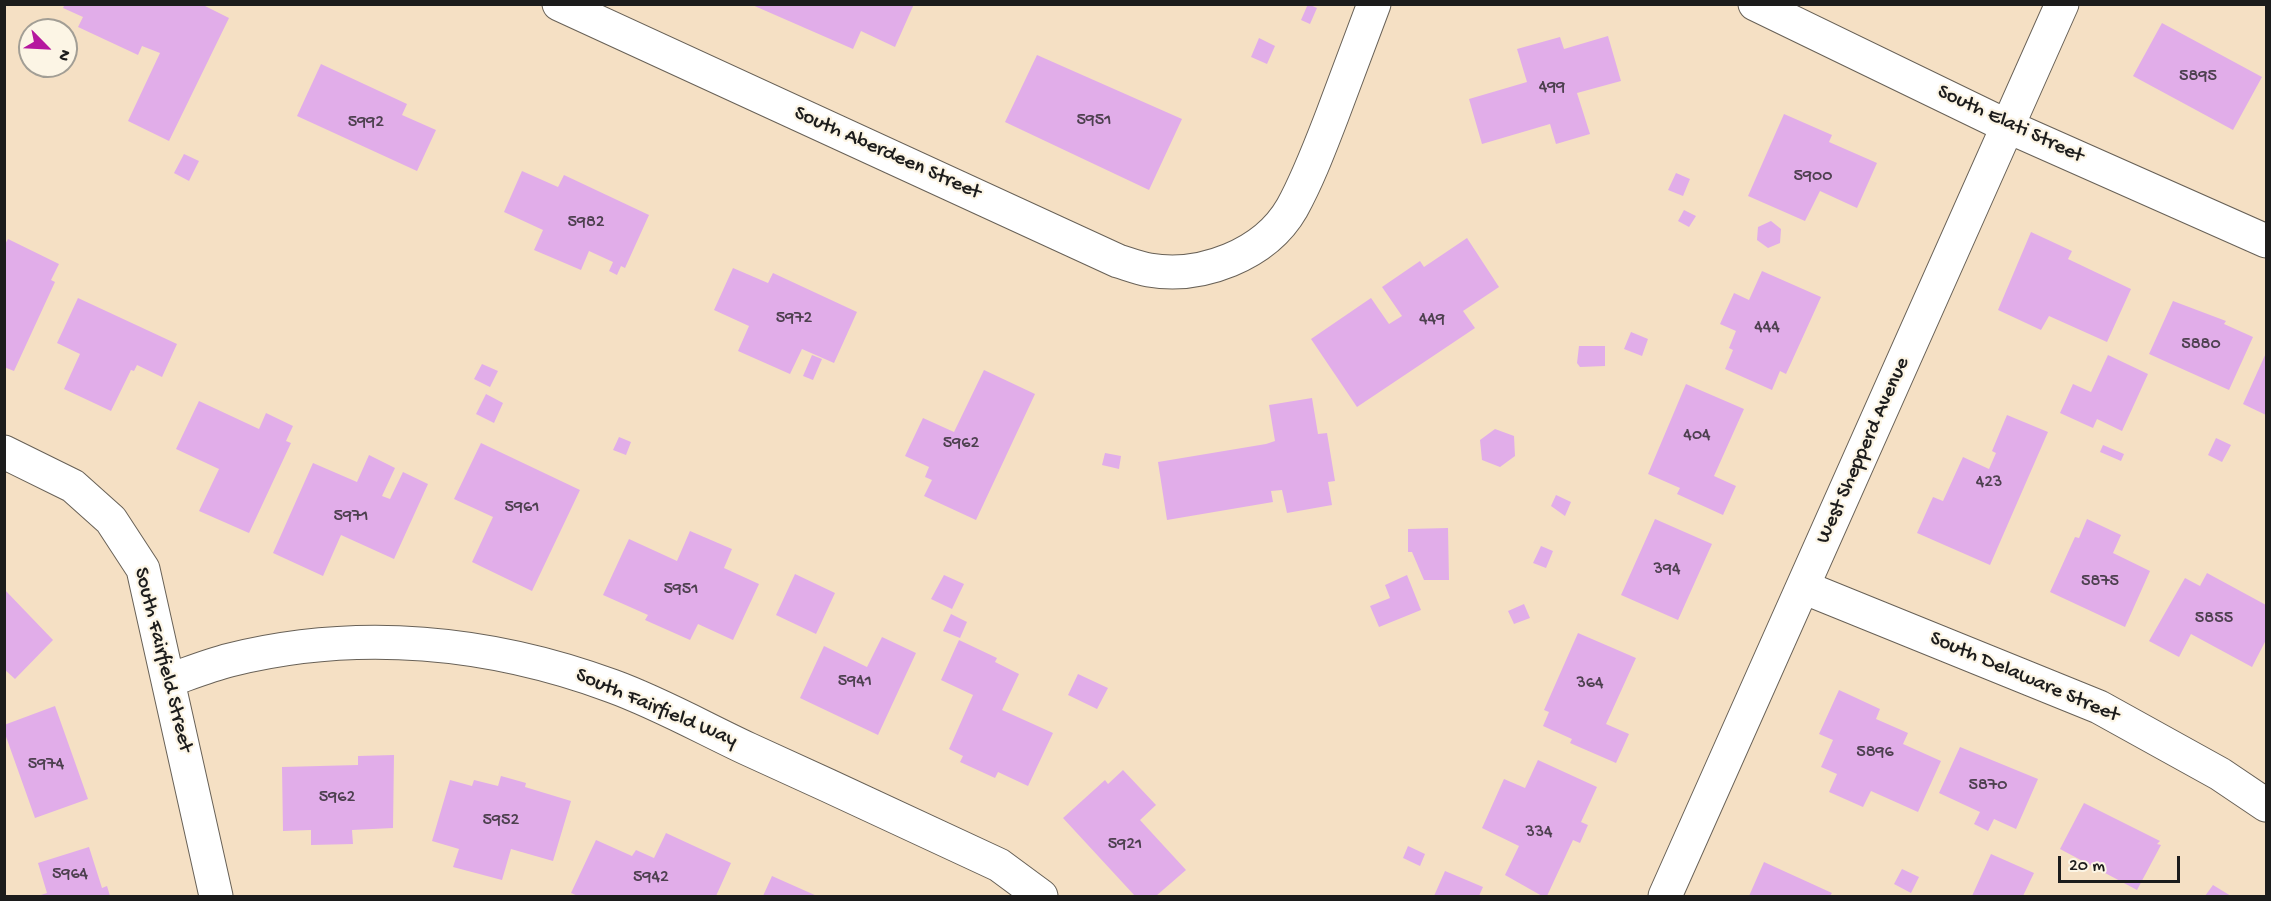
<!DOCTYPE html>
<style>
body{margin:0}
#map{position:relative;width:2271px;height:901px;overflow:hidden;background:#f5e0c4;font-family:"Gochi Hand",sans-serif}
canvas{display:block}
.frame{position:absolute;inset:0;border:6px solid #1c1c1c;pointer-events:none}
.north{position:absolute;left:18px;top:18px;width:60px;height:60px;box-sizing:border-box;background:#fcf5e5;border:2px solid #a29e95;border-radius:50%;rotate:114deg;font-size:16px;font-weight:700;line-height:24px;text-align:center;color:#1c1c1c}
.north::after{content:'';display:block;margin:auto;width:21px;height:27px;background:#b5179e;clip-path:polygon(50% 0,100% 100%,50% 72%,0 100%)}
.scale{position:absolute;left:2058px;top:856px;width:122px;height:27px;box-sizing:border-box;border:3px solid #1c1c1c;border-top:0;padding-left:8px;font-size:18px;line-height:21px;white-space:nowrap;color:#1c1c1c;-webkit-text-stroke:4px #fcf5e5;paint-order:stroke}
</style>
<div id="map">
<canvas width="2271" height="901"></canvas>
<div class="frame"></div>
<div class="north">N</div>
<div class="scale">20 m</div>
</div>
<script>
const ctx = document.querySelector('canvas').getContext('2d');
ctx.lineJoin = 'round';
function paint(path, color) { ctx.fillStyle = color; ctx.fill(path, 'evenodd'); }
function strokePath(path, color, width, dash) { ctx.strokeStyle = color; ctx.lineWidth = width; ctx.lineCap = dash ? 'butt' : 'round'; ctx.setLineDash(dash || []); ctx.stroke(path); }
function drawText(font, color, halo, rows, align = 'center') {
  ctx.font = font + ' "Gochi Hand",sans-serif'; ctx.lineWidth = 4.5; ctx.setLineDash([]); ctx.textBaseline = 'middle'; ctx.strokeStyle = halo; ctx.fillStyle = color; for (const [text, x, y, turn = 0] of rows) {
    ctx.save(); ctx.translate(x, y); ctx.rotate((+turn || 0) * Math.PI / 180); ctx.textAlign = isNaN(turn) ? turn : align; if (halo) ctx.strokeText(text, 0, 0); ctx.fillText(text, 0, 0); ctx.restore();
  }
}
const building = new Path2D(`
 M 65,4 L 201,4 L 229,18 L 169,141 L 128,121 L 160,53 L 142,46 L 138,55 L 78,27 L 83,17 L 63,8 Z
 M 750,4 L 914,4 L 895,47 L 861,31 L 853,49 Z
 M 1308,4 L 1317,8 L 1310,24 L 1301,20 Z
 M 2162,23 L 2262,77 L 2233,130 L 2133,76 Z
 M 1608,36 L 1621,81 L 1577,93 L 1590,134 L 1556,144 L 1550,124 L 1482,144 L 1469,99 L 1527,82 L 1517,49 L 1560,37 L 1564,49 Z
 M 1259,38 L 1275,46 L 1267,64 L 1251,57 Z
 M 1037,55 L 1182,119 L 1149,190 L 1005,122 Z
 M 321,64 L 407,104 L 402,115 L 436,130 L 417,171 L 297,116 Z
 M 1784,114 L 1832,135 L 1829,142 L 1877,163 L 1857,208 L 1820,191 L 1805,221 L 1748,196 Z
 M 184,154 L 199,161 L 189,181 L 174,173 Z
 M 522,171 L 558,187 L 564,175 L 649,215 L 625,268 L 621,266 L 617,275 L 609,271 L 613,262 L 589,251 L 581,270 L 534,250 L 543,230 L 504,212 Z
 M 1676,173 L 1690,179 L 1683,196 L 1668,190 Z
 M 1684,210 L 1696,216 L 1689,227 L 1678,221 Z
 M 1771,221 L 1781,229 L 1780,243 L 1768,248 L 1757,240 L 1758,227 Z
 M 2031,232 L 2072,251 L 2068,259 L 2131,289 L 2107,342 L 2049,316 L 2041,330 L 1998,310 Z
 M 1467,238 L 1499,287 L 1463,311 L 1475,328 L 1357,407 L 1311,339 L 1371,298 L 1389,324 L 1402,316 L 1382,287 L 1420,261 L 1424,267 Z
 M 8,239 L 59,264 L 51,280 L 55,282 L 14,371 L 4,367 L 4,246 Z
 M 733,268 L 768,283 L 773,273 L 857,312 L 834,363 L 802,349 L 790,374 L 738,351 L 749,326 L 714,310 Z
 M 1762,271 L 1821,297 L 1786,374 L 1780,371 L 1772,390 L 1725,369 L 1733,350 L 1729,348 L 1736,331 L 1720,324 L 1734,293 L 1749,300 Z
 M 78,298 L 177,344 L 162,377 L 137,365 L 134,371 L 131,370 L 111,411 L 64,389 L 80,354 L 57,343 Z
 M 2173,301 L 2226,321 L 2224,324 L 2253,337 L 2229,390 L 2149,354 Z
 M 1631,332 L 1648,339 L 1642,356 L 1624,349 Z
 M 1579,346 L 1605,346 L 1605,366 L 1580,367 L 1577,363 Z
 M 2266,353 L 2266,415 L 2243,404 Z
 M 812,355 L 822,359 L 813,380 L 803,376 Z
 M 2108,355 L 2148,374 L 2122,431 L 2097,419 L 2093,428 L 2060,413 L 2073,384 L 2091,392 Z
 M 482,364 L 498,371 L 490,387 L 474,379 Z
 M 984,370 L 1035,394 L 976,520 L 924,496 L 932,480 L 925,477 L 929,467 L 905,456 L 923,418 L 954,432 Z
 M 1686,384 L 1744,409 L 1714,476 L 1736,486 L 1723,515 L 1677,494 L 1680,488 L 1648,474 Z
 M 486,394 L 503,403 L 494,423 L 476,414 Z
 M 1312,398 L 1318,434 L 1327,433 L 1335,481 L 1328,482 L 1332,505 L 1287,513 L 1282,490 L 1271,491 L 1273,502 L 1167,520 L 1158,462 L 1266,444 L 1275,441 L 1269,405 Z
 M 199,401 L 259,429 L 266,413 L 293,426 L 286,441 L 291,443 L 249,533 L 199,511 L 219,469 L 176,449 Z
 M 2007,415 L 2048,432 L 1990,565 L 1917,533 L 1933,497 L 1943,501 L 1963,457 L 1989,469 L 1996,453 L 1992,451 Z
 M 1495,429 L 1514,436 L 1515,456 L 1500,467 L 1482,460 L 1480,440 Z
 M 619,437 L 631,442 L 626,455 L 613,450 Z
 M 2216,438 L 2231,445 L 2222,462 L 2208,455 Z
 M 481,443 L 580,490 L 532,591 L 472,562 L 493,517 L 454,499 Z
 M 2103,445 L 2124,454 L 2121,461 L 2100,452 Z
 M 1105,453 L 1121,456 L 1119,469 L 1102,465 Z
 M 369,455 L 395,468 L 382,496 L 390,499 L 403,472 L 428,484 L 394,559 L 341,535 L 323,576 L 273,553 L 313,463 L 357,482 Z
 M 1556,495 L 1571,502 L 1565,516 L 1551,506 Z
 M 1655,519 L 1712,544 L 1678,620 L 1621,595 Z
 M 2087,519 L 2121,535 L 2113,553 L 2150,571 L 2125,627 L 2050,592 L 2075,537 L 2079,538 Z
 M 1448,528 L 1449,580 L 1424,580 L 1412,552 L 1408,552 L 1408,529 Z
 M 690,531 L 732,549 L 724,568 L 759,584 L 733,640 L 698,624 L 690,640 L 645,620 L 648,615 L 603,595 L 629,539 L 677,561 Z
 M 1541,546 L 1553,551 L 1546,568 L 1533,563 Z
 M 2207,573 L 2266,605 L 2266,640 L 2252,667 L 2191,634 L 2179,657 L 2149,641 L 2185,578 L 2200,586 Z
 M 795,574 L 835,593 L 816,634 L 776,615 Z
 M 944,575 L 964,584 L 952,609 L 931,599 Z
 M 1407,575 L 1421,610 L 1379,627 L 1370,606 L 1390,598 L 1385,585 Z
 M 4,589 L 53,640 L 15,679 L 4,669 Z
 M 1524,604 L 1530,618 L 1514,624 L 1508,611 Z
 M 951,614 L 967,622 L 960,638 L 943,631 Z
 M 1578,633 L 1636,658 L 1606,724 L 1629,734 L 1616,763 L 1570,743 L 1572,739 L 1543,726 L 1549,712 L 1544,710 Z
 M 882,637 L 916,653 L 878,735 L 800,698 L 824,646 L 867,667 Z
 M 959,640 L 997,658 L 995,662 L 1019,674 L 1002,710 L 1053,733 L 1028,786 L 998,772 L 995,778 L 960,762 L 963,756 L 949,749 L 973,695 L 941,680 Z
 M 1078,674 L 1108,688 L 1097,709 L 1068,695 Z
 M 1839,690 L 1880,709 L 1876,719 L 1908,733 L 1903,744 L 1941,761 L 1918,812 L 1871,791 L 1863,807 L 1829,792 L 1837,774 L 1821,767 L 1833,740 L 1819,734 Z
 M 55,706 L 88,799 L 35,818 L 4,731 L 4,725 Z
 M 1960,747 L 2038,779 L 2016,829 L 1994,819 L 1988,831 L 1974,824 L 1980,812 L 1939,793 Z
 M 394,755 L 393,828 L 352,830 L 353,844 L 311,845 L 311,830 L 283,831 L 282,767 L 358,765 L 358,756 Z
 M 1538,760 L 1597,787 L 1581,822 L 1588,825 L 1580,843 L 1573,840 L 1547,896 L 1542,896 L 1505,875 L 1519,846 L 1482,828 L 1504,779 L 1525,788 Z
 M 1123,770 L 1156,805 L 1140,820 L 1186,870 L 1156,896 L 1135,896 L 1063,818 L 1105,780 L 1108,784 Z
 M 501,776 L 526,783 L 525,787 L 571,801 L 553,861 L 511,849 L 502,880 L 453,867 L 459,849 L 432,841 L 450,780 L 472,786 L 474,780 L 498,786 Z
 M 2084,803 L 2160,841 L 2157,844 L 2161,845 L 2137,890 L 2060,849 Z
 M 666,833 L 731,863 L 716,896 L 578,896 L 571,893 L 596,840 L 632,856 L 636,850 L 654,858 Z
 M 1408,846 L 1425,854 L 1420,866 L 1403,858 Z
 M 89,847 L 102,888 L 107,886 L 110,896 L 38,896 L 47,893 L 38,863 Z
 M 1991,854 L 2034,873 L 2023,896 L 1972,896 Z
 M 1764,862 L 1832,893 L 1830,896 L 1749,896 Z
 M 1902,869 L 1919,877 L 1911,893 L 1894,884 Z
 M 1445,871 L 1483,887 L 1479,896 L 1434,896 Z
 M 772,876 L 817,896 L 763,896 Z
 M 2213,885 L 2231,896 L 2205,896 Z`);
const street = new Path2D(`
 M 559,4 L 1118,261 C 1128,264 1138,268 1149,270 C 1201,279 1265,255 1292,208 C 1308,179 1320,147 1332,116 C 1346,79 1360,42 1374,4
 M 1755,4 L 2009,127 L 2266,241
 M 4,452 L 73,486 L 111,520 L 143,569 L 216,896
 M 1803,587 L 2099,707 L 2220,774 L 2266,805
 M 170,680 C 190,673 210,665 230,660 C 358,628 490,641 612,686 C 659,703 703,728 748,749 C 832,787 916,826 999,865 L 1041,896
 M 1665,896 L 2062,4`);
const numberNames = [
 ["5895",2198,77],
 ["499",1552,88],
 ["5951",1094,121],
 ["5992",366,123],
 ["5900",1813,177],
 ["5982",586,223],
 ["5972",794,319],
 ["449",1432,320],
 ["444",1767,328],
 ["5880",2201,345],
 ["404",1697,436],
 ["5962",961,444],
 ["423",1989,483],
 ["5961",522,508],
 ["5971",351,517],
 ["394",1667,570],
 ["5875",2100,582],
 ["5951",681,590],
 ["5855",2214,619],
 ["5941",855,682],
 ["364",1590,684],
 ["5896",1875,753],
 ["5974",46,765],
 ["5870",1988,786],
 ["5962",337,798],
 ["5952",501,821],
 ["334",1539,833],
 ["5921",1125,845],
 ["5964",70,875],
 ["5942",651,878]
];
const streetNames = [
 ["South Elati Street",2010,125,25],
 ["South Aberdeen Street",887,154,24],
 ["West Shepperd Avenue",1864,451,-66],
 ["South Fairfield Street",162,660,76],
 ["South Delaware Street",2024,678,23],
 ["South Fairfield Way",656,709,23]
];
paint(building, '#e1ade9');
strokePath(street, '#686157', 35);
strokePath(street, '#fff', 33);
drawText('18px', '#4d404f', null, numberNames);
drawText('21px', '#1c1c1c', '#fcf5e5', streetNames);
</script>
